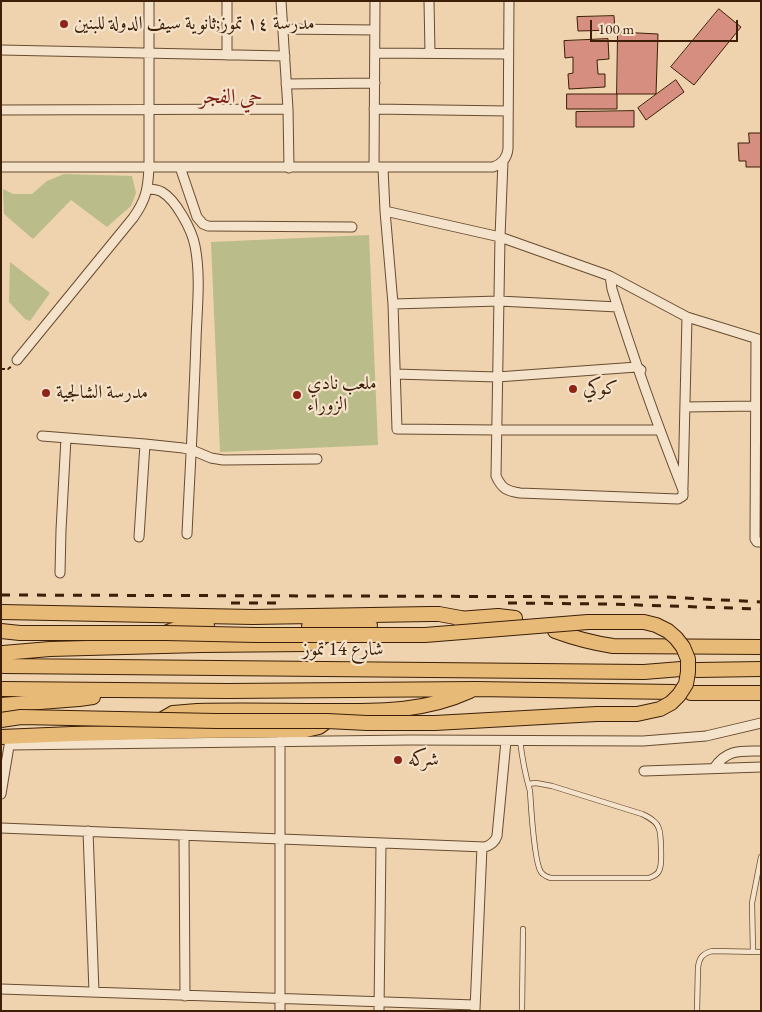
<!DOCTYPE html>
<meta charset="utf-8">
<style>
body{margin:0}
#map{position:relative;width:762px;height:1012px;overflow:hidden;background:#eed3ae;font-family:"EB Garamond",serif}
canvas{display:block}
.frame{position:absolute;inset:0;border:2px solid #3c1f06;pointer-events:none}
.scale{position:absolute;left:590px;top:20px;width:148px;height:22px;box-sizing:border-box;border:2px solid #3c1f06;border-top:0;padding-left:6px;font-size:15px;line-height:18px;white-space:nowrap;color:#3c1f06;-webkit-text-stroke:4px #f4e2ca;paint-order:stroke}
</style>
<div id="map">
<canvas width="762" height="1012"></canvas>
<div class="frame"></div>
<div class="scale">100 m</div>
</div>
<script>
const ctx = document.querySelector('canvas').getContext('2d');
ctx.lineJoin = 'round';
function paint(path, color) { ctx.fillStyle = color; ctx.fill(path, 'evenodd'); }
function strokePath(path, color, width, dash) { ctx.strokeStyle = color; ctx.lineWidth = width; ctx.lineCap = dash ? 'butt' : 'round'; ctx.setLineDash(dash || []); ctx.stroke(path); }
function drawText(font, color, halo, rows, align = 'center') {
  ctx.font = font + ' "EB Garamond",Amiri,serif'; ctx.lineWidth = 4.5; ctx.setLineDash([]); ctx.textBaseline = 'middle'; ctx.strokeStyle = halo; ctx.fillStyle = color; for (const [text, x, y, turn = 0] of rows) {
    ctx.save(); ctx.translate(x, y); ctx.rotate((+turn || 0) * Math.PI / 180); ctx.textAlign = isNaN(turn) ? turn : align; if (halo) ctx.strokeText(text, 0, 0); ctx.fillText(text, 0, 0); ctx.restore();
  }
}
const green = new Path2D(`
 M 64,174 L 132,176 L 136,193 L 131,206 L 107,227 L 71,200 L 33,239 L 4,214 L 3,189 L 13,194 L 32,194 L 47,181 Z
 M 369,235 L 378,445 L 220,452 L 211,242 Z
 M 10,262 L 50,293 L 30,321 L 25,319 L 9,302 Z`);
const building = new Path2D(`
 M 719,9 L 741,27 L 694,85 L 671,67 Z
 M 614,16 L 615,30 L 578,31 L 577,17 Z
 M 618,32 L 658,34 L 656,94 L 617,94 Z
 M 608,39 L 609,59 L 597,60 L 598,74 L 605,74 L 605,87 L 569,89 L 568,74 L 573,73 L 573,57 L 565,58 L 564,41 Z
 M 676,80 L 684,92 L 646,120 L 638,108 Z
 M 567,94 L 617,94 L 617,109 L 567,109 Z
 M 634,111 L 634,127 L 576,127 L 576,112 Z
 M 749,133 L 761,133 L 761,167 L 746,167 L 746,161 L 739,161 L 738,143 L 749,143 Z`);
const path = new Path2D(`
 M 1,369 L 8,369 L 12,366`);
const lane = new Path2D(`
 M 520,740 C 522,757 525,774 530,791 C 531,806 534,862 541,872 C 544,876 547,877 551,878 L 649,878 C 654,876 659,874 660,868 C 662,863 661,833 659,829 C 657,821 648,817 642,814 L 552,786 L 536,783 L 528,784
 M 753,952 L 752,903 L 761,857
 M 522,1011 L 523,929
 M 697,1011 L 698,968 C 699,958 702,954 712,951 L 761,952`);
const street = new Path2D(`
 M 227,1 L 227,55
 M 281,1 L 288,109 L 289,168
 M 429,1 L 430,53
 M 283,29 L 375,30
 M 1,50 L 285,56
 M 375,53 L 508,54
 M 286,84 L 375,83
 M 374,109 L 508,111
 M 1,110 L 288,109
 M 503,161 L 500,237 L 496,476 C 502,489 507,491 520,493 L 678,499 L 683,496 L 683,490 C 657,424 633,357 612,289 L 610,276
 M 1,167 L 493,167 C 502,164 507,158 508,149 L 509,1
 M 180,167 L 197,217 L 203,224 L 208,226 L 352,227
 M 374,167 L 375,1
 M 383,168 L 385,211 L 393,304 L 397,429 L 496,430 L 659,430
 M 147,189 C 152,189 157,189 162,192 C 176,200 192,230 195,246 C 201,276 197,309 196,340 C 194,405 190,469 187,534
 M 385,211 L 500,237 L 610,276 L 687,317 L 761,340
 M 393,304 L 499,301 L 618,307
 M 756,339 L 755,539 L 757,542 L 761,542
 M 17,360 L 133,218 C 146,200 148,189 149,167 L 149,1
 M 395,374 L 497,377 L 637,367 L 641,370
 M 685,407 L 756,406
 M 42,436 L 145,444 L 183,448 L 192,450 L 211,458 L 223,460 L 317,459
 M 683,487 L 687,317
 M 139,537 L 145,444
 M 60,573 L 61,530 L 66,438
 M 280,741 L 280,1011
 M 9,745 L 410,740 L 643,741 L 706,736 L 761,723
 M 714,768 C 727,749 740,751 761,751
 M 644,771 L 761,767
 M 1,794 L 10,740
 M 1,828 L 485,847 C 491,845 495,842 497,836 L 506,741
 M 88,831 L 94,992
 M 184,835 L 185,996
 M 1,989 L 475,1005
 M 475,1009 L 482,847
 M 379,1011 L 381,843`);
const primary = new Path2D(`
 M 2,612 L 253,617 L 430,614 L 439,614 L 466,619
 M 458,619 L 498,616 L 515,618
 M 309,626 L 370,625
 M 555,631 C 574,638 593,643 613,646 L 761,647
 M 165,633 L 184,626 L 207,625
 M 3,653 L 50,649 L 201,645 L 307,644 L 317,641 L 325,635
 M 4,666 L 644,672 L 681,669
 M 697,670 L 761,669
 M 3,689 L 228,691 L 475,689 L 674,692
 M 691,693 L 761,693
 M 1,705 L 79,699 L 93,697
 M 161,720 L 173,713 L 197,711 C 240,710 282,711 324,711 C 376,711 422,713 470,691
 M 1,737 L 72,734 L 192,731 L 306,730 L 319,727 L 327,721`);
const rail = new Path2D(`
 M 1,595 L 666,597 L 761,602
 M 231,603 L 283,603
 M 508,603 L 608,604 L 761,609`);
const primaryBridge = new Path2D(`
 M 1,631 L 20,633 L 165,633 L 256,635 L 425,635 L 588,622 L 644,622 L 656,625 L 668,631 L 676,638 L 683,647 L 688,659 L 688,672 L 686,684 L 679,695 L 671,703 L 660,709 L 637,714 L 597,714 L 435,723 L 367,723 L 327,721 L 216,721 L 21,717 L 1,720`);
const markers = [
 [64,24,5,"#8f2418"],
 [573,389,5,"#8f2418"],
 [46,393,5,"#8f2418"],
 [297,395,5,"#8f2418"],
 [398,760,5,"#8f2418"]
];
const poiNames = [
 ["مدرسة ١٤ تموز;ثانوية سيف الدولة للبنين",74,24],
 ["ملعب نادي",307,384],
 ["الزوراء",307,406],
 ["كوكي",583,389],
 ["مدرسة الشالجية",56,393],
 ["شركه",408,760]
];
const streetNames = [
 ["شارع 14 تموز",343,650]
];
const quarterNames = [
 ["حي الفجر",231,97]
];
paint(green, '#babc89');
paint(building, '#d58e7f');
strokePath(building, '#3c1f06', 1);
strokePath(lane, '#684c30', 6);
strokePath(street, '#684c30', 11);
strokePath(primary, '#3c1f06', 16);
strokePath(path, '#3c1f06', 2, [4, 2.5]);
strokePath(lane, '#f4e2ca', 4.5);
strokePath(street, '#f4e2ca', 9);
strokePath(primary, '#e7ba77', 14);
strokePath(rail, '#3c1f06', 3, [9, 9]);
strokePath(primaryBridge, '#3c1f06', 16, []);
strokePath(primaryBridge, '#e7ba77', 14);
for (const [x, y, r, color] of markers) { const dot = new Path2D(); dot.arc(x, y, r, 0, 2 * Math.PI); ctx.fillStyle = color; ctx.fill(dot); strokePath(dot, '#f4e2ca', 2); }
drawText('19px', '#3c1f06', '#f4e2ca', poiNames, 'left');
drawText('19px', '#3c1f06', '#f4e2ca', streetNames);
drawText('21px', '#7a1f14', '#f4e2ca', quarterNames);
</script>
